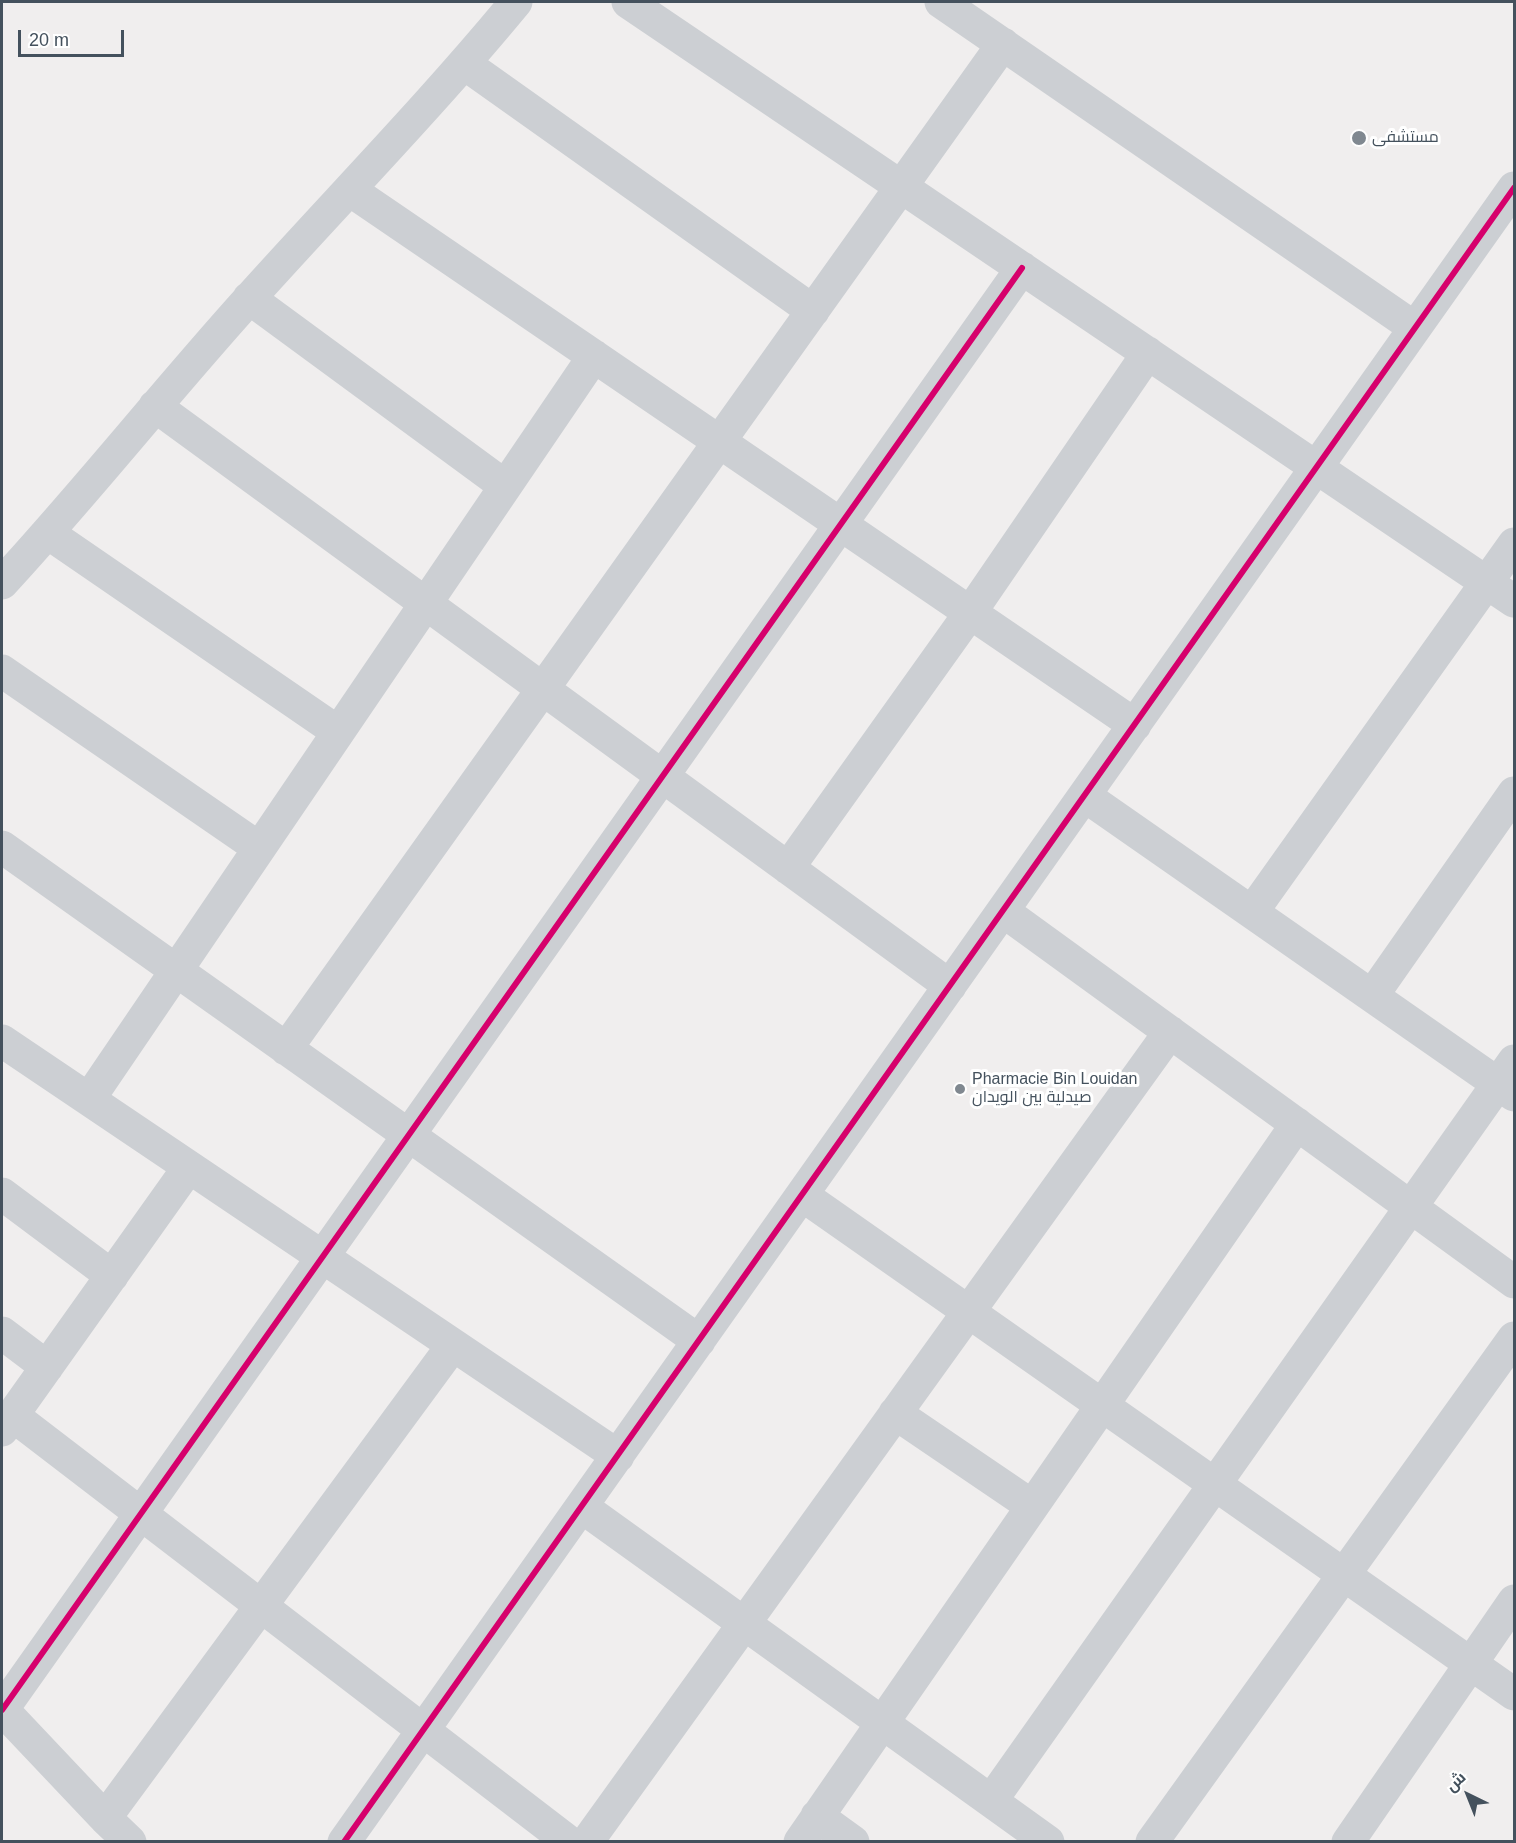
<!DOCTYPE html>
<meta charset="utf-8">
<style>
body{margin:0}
#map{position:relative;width:1516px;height:1843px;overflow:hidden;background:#f0eeee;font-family:Helvetica,Cairo,sans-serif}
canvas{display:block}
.frame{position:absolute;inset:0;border:3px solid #44515d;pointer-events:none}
.north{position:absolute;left:1438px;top:1765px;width:60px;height:60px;-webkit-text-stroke:4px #fff;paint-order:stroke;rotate:317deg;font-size:16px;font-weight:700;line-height:24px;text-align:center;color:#44515d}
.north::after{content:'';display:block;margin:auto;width:21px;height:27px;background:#44515d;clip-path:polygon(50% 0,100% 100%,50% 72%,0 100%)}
.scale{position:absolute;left:18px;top:30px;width:106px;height:27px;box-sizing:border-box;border:3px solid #44515d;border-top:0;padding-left:8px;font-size:18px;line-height:21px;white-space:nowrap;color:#44515d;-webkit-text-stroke:4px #fff;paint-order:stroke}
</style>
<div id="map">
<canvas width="1516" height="1843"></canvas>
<div class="frame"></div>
<div class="north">ش</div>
<div class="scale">20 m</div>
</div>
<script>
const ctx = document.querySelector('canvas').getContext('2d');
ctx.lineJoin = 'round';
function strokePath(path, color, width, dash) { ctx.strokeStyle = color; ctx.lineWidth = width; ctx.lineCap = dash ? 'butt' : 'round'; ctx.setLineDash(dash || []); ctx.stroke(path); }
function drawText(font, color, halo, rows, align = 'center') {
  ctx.font = font + ' Helvetica,Cairo,sans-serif'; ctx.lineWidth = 6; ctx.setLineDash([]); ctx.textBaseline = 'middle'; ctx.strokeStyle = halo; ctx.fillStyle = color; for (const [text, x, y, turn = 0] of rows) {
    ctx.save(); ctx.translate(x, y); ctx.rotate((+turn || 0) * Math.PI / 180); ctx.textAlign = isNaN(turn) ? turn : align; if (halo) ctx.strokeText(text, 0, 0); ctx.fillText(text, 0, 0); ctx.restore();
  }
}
const street = new Path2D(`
 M 628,2 L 1514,601
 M 941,2 L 1415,328
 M 465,64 L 813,311
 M 350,190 L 1135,725
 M 249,298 L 505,486
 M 155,406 L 950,986
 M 48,533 L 338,732
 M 2,583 C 87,491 165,392 249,299 C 338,200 431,105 516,2
 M 2,671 L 259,848
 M 1085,796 L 1514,1095
 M 2,847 L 699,1341
 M 788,868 L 970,613 L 1148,353
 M 1003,911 L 1514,1282
 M 1252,912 L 1514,544
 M 1372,996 L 1514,793
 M 2,1041 L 618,1456
 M 286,1049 L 1003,44
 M 89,1099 L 594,356
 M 2,1194 L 112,1276
 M 802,1195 L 1514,1694
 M 2,1333 L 47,1367
 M 895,1413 L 1032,1506
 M 12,1415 L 569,1842
 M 2,1430 L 189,1167
 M 582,1507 L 1048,1842
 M 2,1709 L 105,1818 L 130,1842
 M 2,1710 L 1022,268
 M 991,1801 L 1514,1061
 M 817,1816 L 853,1842
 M 105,1818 L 453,1345
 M 344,1842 L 1514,188
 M 587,1842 L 1170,1032
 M 800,1842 L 1297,1124
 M 1152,1842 L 1514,1338
 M 1348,1842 L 1514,1601`);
const cycleway = new Path2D(`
 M 2,1710 L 1022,268
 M 344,1842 L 1514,188`);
const markers = [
 [1359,138,8,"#808890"],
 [960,1089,6,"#808890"]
];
const poiNames = [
 ["مستشفى",1372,138],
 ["Pharmacie Bin Louidan",972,1080],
 ["صيدلية بين الويدان",972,1098]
];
strokePath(street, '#cccfd3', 33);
strokePath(cycleway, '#d6006c', 6);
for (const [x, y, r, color] of markers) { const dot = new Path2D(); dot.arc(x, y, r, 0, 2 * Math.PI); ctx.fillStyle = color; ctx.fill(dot); strokePath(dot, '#fff', 2); }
drawText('16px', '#44515d', '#fff', poiNames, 'left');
</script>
